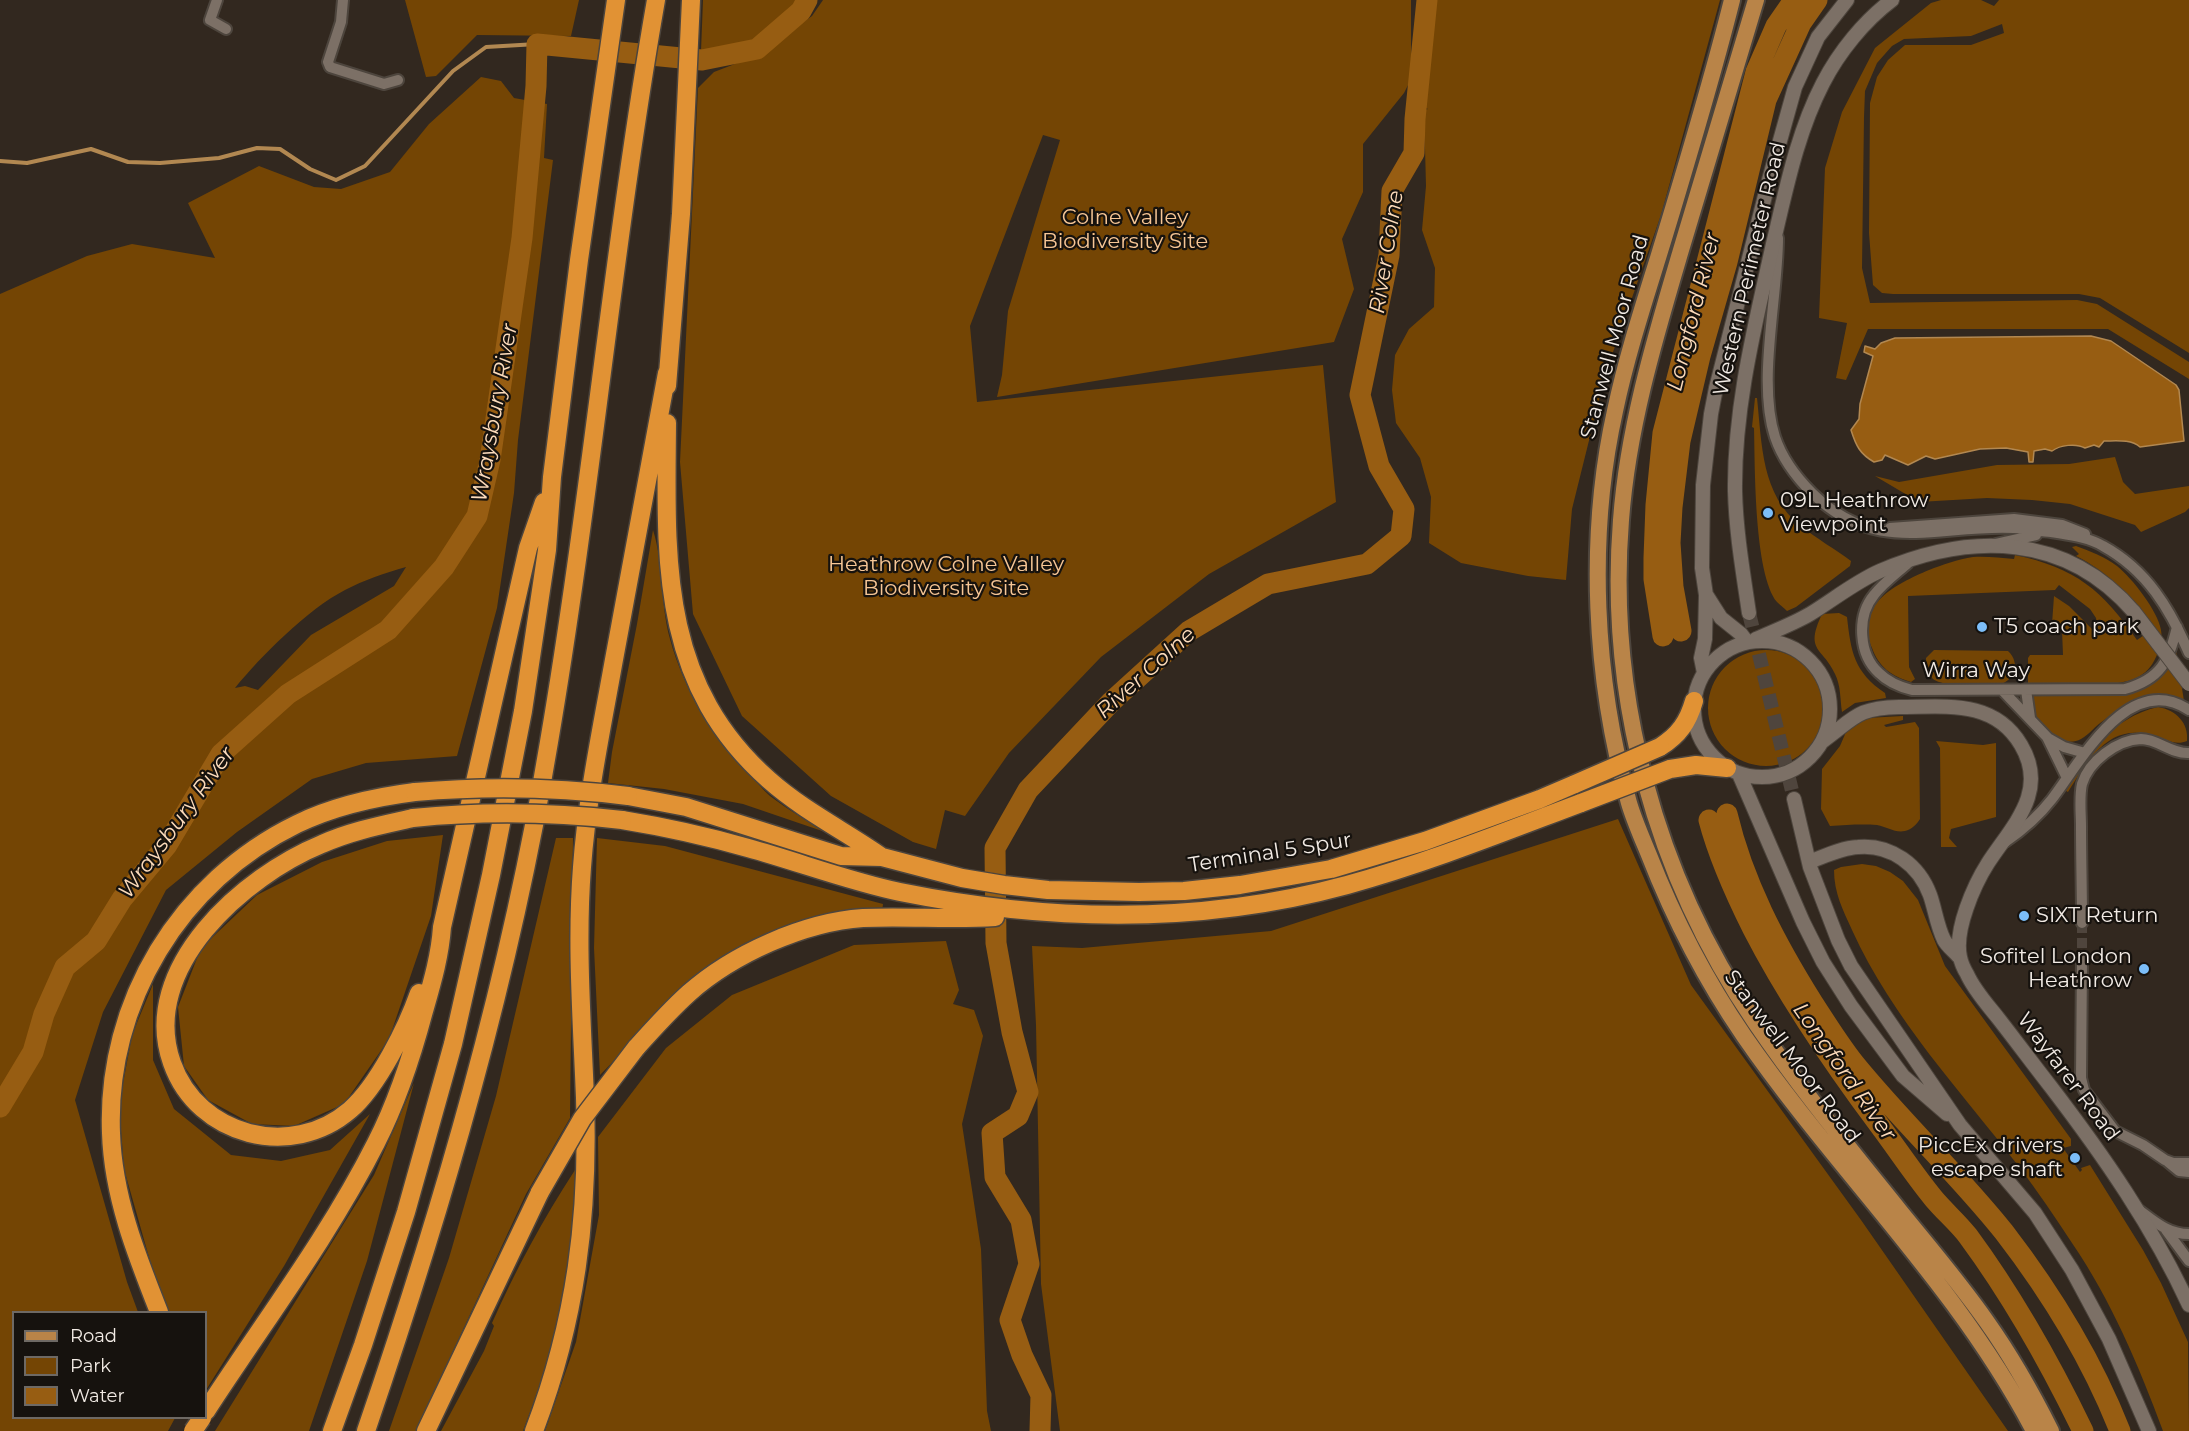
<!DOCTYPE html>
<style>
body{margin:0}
#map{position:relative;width:2189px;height:1431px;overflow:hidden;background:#32281f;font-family:Montserrat,sans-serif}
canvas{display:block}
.legend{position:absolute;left:12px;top:1311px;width:195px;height:108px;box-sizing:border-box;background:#16120e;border:2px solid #6e6964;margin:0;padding:8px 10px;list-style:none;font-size:18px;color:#f2ebe5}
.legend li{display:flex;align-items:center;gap:12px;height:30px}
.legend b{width:30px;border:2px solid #6e6964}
</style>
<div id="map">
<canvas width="2189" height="1431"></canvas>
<ul class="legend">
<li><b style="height:8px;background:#b98448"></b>Road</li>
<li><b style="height:16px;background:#744504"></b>Park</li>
<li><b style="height:16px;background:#975d12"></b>Water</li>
</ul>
</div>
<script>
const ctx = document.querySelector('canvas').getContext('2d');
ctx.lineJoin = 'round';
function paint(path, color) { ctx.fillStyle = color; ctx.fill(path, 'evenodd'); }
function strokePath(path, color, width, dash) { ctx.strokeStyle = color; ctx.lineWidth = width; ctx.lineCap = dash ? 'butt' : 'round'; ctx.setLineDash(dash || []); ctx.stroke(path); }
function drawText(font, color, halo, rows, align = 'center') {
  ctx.font = font + ' Montserrat,sans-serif'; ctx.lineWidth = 4.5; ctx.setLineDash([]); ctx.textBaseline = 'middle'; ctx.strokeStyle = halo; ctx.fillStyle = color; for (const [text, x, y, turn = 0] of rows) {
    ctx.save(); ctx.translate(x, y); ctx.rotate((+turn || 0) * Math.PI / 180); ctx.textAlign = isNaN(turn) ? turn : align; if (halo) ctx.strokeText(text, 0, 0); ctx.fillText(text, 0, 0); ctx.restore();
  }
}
const green = new Path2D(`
 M 405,0 L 579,0 L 571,36 L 477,35 L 436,76 L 426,77 Z
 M 703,0 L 801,0 L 796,9 L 751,43 L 701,51 Z
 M 823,0 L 1411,0 L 1411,79 L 1404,93 L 1363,144 L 1363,192 L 1342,239 L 1354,289 L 1334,342 L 997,397 L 1002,375 L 1008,311 L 1060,140 L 1043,135 L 970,326 L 977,402 L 1323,365 L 1336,502 L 1209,574 L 1101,657 L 1009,753 L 965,816 L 945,810 L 936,849 L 913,842 L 831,796 L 742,716 L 693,614 L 680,462 L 698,88 L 714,72 L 753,57 L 812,16 Z
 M 1435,0 L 1720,0 L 1661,215 L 1606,372 L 1572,509 L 1566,580 L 1528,576 L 1461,563 L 1429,543 L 1431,497 L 1420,458 L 1396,423 L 1392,390 L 1395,355 L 1409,329 L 1434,307 L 1435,268 L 1422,230 L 1426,186 L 1424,110 L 1428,109 L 1423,107 L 1434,26 Z
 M 1941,0 L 1981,0 L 1994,6 L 1999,0 L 2189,0 L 2189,353 L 2100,298 L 2079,294 L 1893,294 L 1882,293 L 1873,285 L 1869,233 L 1870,103 L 1877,77 L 1888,60 L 1905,45 L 1971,45 L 2004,33 L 2002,24 L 1971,36 L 1904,39 L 1892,46 L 1877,63 L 1865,91 L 1864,117 L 1862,268 L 1870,303 L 2077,300 L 2097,304 L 2189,362 L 2189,379 L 2108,329 L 1868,329 L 1846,380 L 1836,378 L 1847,323 L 1819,318 L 1825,168 L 1842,112 L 1875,48 L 1931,3 Z
 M 481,77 L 501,81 L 514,98 L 547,104 L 544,158 L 553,160 L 518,440 L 514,493 L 497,608 L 457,756 L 366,763 L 312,779 L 237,832 L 166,890 L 103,1012 L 75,1100 L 127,1282 L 138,1312 L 14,1312 L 14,1418 L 175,1418 L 168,1431 L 0,1431 L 0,294 L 87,256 L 132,244 L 215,258 L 188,203 L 259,166 L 314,187 L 341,189 L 390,172 L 429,124 ZM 406,567 L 394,586 L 311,635 L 258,690 L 245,686 L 235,688 C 261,656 308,609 345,590 C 364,580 385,573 406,567 Z
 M 1755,398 L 1757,398 C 1762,444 1761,495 1801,526 C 1817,539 1835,549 1851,561 L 1850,566 L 1796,607 L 1787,611 C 1784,608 1780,605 1777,602 C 1754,574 1755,466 1754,428 L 1752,427 Z
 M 2115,457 L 2123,482 L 2135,494 L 2189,486 L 2189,508 L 2185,512 L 2141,532 L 2135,525 L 2070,504 L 2032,500 L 1987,498 L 1919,502 L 1875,476 L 1899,482 L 1997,465 L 2069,464 Z
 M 653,530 C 664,565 660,603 670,639 C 684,691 714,737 751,776 C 757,782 763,790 770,796 C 788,810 808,821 828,833 L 743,804 L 664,789 L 608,783 L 612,752 L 637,624 Z
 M 2076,546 C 2090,551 2105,557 2117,566 C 2132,578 2158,611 2161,630 C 2163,641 2159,652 2154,661 C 2150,669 2142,676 2134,679 C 2108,689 2056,684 2028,684 L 2028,658 L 2030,655 L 2063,655 L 2062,630 L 2058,630 L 2058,624 L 2052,624 L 2054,596 L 2069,606 L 2099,636 L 2096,618 L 2090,609 L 2059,585 L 2055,590 L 1908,596 L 1909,667 L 1915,679 L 1911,682 C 1891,676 1879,667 1872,648 C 1854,604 1896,584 1929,570 C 1942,565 1958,559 1973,557 C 1986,556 2001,558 2014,559 L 2015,555 C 2076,568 2102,590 2137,640 L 2150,631 L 2151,623 C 2129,595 2108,572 2076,556 L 2079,554 L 2072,547 Z
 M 1839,613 L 1847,617 C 1851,652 1854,672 1885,693 L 1886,698 L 1855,703 L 1842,712 C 1840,699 1841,686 1835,674 C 1823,647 1804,652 1822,614 Z
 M1708 708a58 58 0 1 1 116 0a58 58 0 1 1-116 0Z
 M 1934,650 L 2008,651 C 2021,663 2015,682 1997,685 C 1984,687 1943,687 1933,679 C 1927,673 1926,666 1926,658 Z
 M 2172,651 L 2176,651 L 2184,701 C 2156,689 2126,703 2103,721 C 2095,726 2090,734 2081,739 C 2063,749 2041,729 2034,713 C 2031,707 2030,701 2028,695 L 2112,695 L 2129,693 Z
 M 2158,707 C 2176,710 2189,723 2187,741 C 2175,746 2166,739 2155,736 C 2109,721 2089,759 2068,792 L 2061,788 C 2091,753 2111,718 2158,707 Z
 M 1903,716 L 1903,720 L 1884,725 L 1886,727 L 1915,722 L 1919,728 L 1920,819 C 1916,825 1912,829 1905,831 C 1895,833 1887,827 1877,825 C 1861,824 1846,825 1830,826 L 1821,809 L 1822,769 L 1840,746 L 1846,732 L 1866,718 Z
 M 1936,741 L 1983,745 L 1996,743 L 1996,817 L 1951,829 L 1949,838 L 1957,847 L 1941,847 L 1940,748 Z
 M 1618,819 L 1691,985 L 1861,1220 L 2008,1431 L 1060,1431 L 1041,1284 L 1036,1025 L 1032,946 L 1082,948 L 1271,931 Z
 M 443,835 L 431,916 L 389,1039 L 344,1104 L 294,1126 L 252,1124 L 208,1100 L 184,1066 L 178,1007 L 201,948 L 257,895 L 322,862 L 387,841 Z
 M 556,838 L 573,838 L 570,1118 L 526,1194 L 416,1431 L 389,1431 L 449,1258 L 496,1096 Z
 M 597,838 L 665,846 L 883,904 L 882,912 L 821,915 L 742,948 L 688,985 L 600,1075 L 594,948 Z
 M 1862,864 L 1876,866 L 1890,872 L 1903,881 L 1918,900 L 1945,966 L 2071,1139 L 2071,1146 L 2063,1148 L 2080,1172 L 2082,1170 L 2081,1168 L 2090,1165 L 2143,1250 L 2161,1283 L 2188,1342 L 2189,1431 L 2163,1431 C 2139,1366 2111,1300 2072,1243 C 2055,1217 2038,1192 2020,1168 C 1961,1091 1893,1020 1852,930 C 1843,910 1834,893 1834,870 L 1841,867 Z
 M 946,941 L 959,990 L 953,1004 L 974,1010 L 983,1036 L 962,1124 L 981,1249 L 987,1411 L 991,1431 L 545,1431 L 576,1342 L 599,1215 L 598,1137 L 666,1048 L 732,995 L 854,945 Z
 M 153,984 L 153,1060 L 174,1109 L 231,1155 L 281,1161 L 330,1150 L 370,1114 L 284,1266 L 206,1390 L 206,1312 L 168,1312 L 156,1282 L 124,1169 L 119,1105 L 132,1035 Z
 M 414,1083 L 367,1261 L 309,1431 L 215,1431 L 374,1175 Z
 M 575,1170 C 576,1237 568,1306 546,1371 C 539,1391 530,1411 523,1431 L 441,1431 L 484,1351 L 494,1326 L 492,1323 C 516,1269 543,1219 575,1170 Z`);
const water = new Path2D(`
 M 2091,336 L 2111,341 L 2176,385 L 2179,390 L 2184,441 L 2140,447 C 2131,439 2116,441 2104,441 L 2099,447 L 2094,445 L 2085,448 C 2076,443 2060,445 2052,451 L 2045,449 L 2034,451 L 2033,462 L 2029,462 L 2028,452 L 2006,448 L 1980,449 L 1935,459 L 1926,456 L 1908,465 L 1885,455 L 1882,460 L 1874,462 C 1860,454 1856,446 1851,430 L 1859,419 L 1860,404 L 1873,356 L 1864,352 L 1865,346 L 1875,349 L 1881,343 L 1895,338 Z`);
const stream = new Path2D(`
 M 0,161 L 27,163 L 91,149 L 128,162 L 160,163 L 219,158 L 257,148 L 280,149 L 310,169 L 336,180 L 365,166 L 453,71 L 486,47 L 537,44`);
const river = new Path2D(`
 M 1681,631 L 1673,587 L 1670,543 L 1672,507 L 1680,441 L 1700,356 L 1727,262 L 1766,100 L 1801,23 L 1817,0
 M 1663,636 L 1654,579 L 1654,558 L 1656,505 L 1663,433 L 1756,72 L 1776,26 L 1794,0
 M 1727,814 C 1743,882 1776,944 1813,1003 C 1826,1023 1839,1044 1854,1063 C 1901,1121 1957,1173 2004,1232 C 2051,1293 2092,1360 2120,1431
 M 1709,820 C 1719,858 1735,893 1753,929 C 1789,999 1833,1063 1880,1126 C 1898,1150 1915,1176 1934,1199 C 1945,1212 1958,1223 1968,1236 C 2013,1297 2050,1363 2083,1431
 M 0,1107 L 33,1052 L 44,1014 L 65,967 L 96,941 L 122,899 L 167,845 L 221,754 L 288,694 L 388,630 L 444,567 L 477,516 L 490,460 L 522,238 L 536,86 L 537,44 L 702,60 L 757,49 L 801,11 L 807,0
 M 1040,1431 L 1041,1395 L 1022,1355 L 1010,1320 L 1029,1264 L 1021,1220 L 995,1177 L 992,1133 L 1018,1116 L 1028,1092 L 1012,1032 L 996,943 L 995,848 L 1028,790 L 1111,702 L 1189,631 L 1268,584 L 1367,564 L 1401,536 L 1404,509 L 1379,466 L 1360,395 L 1389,255 L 1392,191 L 1414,153 L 1415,119 L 1427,0`);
const minorTunnel = new Path2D(`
 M 2082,923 L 2082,960`);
const tertiaryTunnel = new Path2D(`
 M 1749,613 L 1794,799`);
const minor = new Path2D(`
 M 217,0 L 210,20 L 226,29
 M 343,0 L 341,22 L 328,62 L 330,67 L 384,84 L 398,80
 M 1778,238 C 1778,297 1757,382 1775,437 C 1782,458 1797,478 1812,493 C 1877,557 1937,524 2014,528 C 2026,528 2039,531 2051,532 C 2068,535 2088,537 2103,546 C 2147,570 2170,609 2189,653
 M 1890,528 L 2014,519 L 2062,525 L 2085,534
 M 1996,544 L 2036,535
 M 1908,563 C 1897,573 1883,583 1874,595 C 1856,617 1859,655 1879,673 C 1888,682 1900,687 1912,690 L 2125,689 C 2161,679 2169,661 2177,627
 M 2026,690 L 2030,718
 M 2003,691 L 2047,737 L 2067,778
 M 2048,738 L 2064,747 L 2085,753
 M 2005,842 C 2023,830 2038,817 2052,799 C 2081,761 2129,670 2189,710
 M 2082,923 C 2082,890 2081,858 2081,826 C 2081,813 2079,797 2082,784 C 2089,761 2117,740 2141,739 C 2158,739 2171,754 2189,753
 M 2082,960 L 2081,1078 L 2084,1090 L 2115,1131 L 2143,1145 L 2165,1160 L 2173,1163 L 2189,1163
 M 2168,1162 L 2179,1171 L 2189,1172
 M 2139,1210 C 2155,1222 2168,1234 2189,1234
 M 2166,1230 L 2189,1261`);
const tertiary = new Path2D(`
 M 1707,596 L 1721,618 L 1741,634 L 1747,642
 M 1749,613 C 1743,572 1736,532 1735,491 C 1734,407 1755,325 1773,244 C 1786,190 1797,133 1823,83 C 1839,52 1864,21 1892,0
 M 1756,639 C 1774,631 1793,624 1810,614 C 1833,600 1855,582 1880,571 C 1971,532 2066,533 2134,612
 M1694 709a68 68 0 1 1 136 0a68 68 0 1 1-136 0Z
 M 1704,673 L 1701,658 L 1705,639 L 1706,595 L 1702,568 L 1703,485 L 1711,414 L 1716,388 L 1769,180 L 1795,87 L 1818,37 L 1847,0
 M 1823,741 C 1855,718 1856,708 1899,707 C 1945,707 1994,699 2021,745 C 2049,792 2012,826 1988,863 C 1974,885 1954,930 1960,957 C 1961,962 1964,969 1967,974 C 1974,990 1987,1004 1998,1018 C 2016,1041 2033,1064 2051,1087 C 2103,1155 2153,1227 2189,1305
 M 1739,774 L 1803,922 L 1823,962 L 1851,1006 L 1903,1076 L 1947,1114
 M 1794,799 L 1810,867 L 1838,940 L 1851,966 L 1960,1125 L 2035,1213 L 2072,1270 L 2109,1339 L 2149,1431
 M 1809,862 C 1825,856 1841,848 1858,847 C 1891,844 1919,865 1930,895 C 1935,909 1937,926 1944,940 C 1947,946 1955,952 1959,957`);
const primary = new Path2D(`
 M 1732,0 C 1710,87 1684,173 1658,258 C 1642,309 1626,359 1615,411 C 1587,537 1594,679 1629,803 C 1634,820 1642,838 1649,855 C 1674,919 1705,979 1744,1036 C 1837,1171 1957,1284 2034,1431
 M 1756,0 C 1731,83 1706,167 1681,250 C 1655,338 1628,427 1621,520 C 1607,696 1655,875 1755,1022 C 1799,1087 1850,1149 1899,1210 C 1929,1247 1960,1283 1987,1322 C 2011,1356 2032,1393 2051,1431`);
const motorway = new Path2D(`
 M 667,386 L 681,214 L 691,0
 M 667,423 C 666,557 658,682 769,780 C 804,811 845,831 882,857
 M 1660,747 C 1679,735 1688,722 1694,701
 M 1670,769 L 1696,765 L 1727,768
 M 628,796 L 686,807 L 841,856 L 882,857 L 962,878 L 1004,885 L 1048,890 L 1139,892 L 1184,891 L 1240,885 L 1331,869 L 1425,841 L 1540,799 L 1575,784
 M 413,818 C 382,825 351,831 322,844 C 244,876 138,968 172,1063 C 198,1137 292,1160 350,1110 C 378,1086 407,1027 419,993
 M 622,820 C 665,827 706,836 748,848 C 799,862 848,881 900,892 C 1049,922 1200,925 1347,885 C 1427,863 1504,832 1581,803
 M 636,1048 C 653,1029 670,1010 689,993 C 733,954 804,922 863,918 C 907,916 951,920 995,917
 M 159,1312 C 136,1254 113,1196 111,1133 C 106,1002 180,881 297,824 C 334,806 375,797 415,792
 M 206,1411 C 263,1323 328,1238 376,1143 C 397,1102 412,1056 424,1011 C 432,983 440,956 442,927 L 528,548 L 544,502
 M 332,1431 L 363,1345 L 406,1212 L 453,1044 L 491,875 L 523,711 L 547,550 L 552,477 L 579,260 L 616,0
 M 366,1431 C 443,1206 510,977 549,742 C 591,496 613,246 656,0
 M 426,1431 L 540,1192
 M 534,1431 C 576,1321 589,1216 585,1098 C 582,1021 576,944 582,867 C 587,799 601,732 613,665 C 631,568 649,471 667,373`);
const tertiaryBridge = new Path2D(`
 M 2134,612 L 2189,684`);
const motorwayBridge = new Path2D(`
 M 1575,784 L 1660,747
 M 415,792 C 486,786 557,787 628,796
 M 1581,803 L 1670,769
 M 413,818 C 483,811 552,812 622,820
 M 540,1192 L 582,1119 L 636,1048
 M 193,1431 L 202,1418`);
const markers = [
 [1768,513,6,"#7cbef9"],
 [1982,627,6,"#7cbef9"],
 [2024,916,6,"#7cbef9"],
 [2144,969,6,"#7cbef9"],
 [2075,1158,6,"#7cbef9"]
];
const parkNames = [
 ["Colne Valley",1125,218],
 ["Biodiversity Site",1125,242],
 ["Heathrow Colne Valley",946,565],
 ["Biodiversity Site",946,589]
];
const streetNames = [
 ["Western Perimeter Road",1750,269,-77],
 ["Stanwell Moor Road",1615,337,-75],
 ["Wirra Way",1976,671],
 ["Terminal 5 Spur",1270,853,-9],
 ["Stanwell Moor Road",1792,1057,53],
 ["Wayfarer Road",2068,1077,53]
];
const poiNames = [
 ["09L Heathrow",1780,501],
 ["Viewpoint",1780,525],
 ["T5 coach park",1994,627],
 ["SIXT Return",2036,916],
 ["Sofitel London",2132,957,"right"],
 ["Heathrow",2132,981,"right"],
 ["PiccEx drivers",2063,1146,"right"],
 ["escape shaft",2063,1170,"right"]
];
const waterNames = [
 ["River Colne",1387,252,-81],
 ["Longford River",1694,312,-76],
 ["Wraysbury River",495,413,-80],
 ["River Colne",1146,673,-42],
 ["Wraysbury River",177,823,-54],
 ["Longford River",1844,1072,55]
];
paint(green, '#744504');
paint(water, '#975d12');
strokePath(water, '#b28851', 1.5);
strokePath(stream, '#b28851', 4);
strokePath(river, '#975d12', 21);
strokePath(minorTunnel, '#4f453d', 10, [10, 5]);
strokePath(tertiaryTunnel, '#4f453d', 14, [14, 7]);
strokePath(minor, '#4d453d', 14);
strokePath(tertiary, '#4d453d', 16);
strokePath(primary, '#4d453d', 20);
strokePath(motorway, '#4d453d', 21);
strokePath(minor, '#7c7066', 10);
strokePath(tertiary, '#7c7066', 14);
strokePath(primary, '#b98448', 16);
strokePath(motorway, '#e19234', 18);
strokePath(tertiaryBridge, '#4d453d', 16, []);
strokePath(motorwayBridge, '#4d453d', 21, []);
strokePath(tertiaryBridge, '#7c7066', 14);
strokePath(motorwayBridge, '#e19234', 18);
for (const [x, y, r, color] of markers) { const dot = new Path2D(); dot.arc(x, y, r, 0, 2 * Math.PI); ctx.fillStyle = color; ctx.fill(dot); strokePath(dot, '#16120e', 2); }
drawText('21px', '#f7c695', '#16120e', parkNames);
drawText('21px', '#f2ebe5', '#16120e', streetNames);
drawText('21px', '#f2ebe5', '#16120e', poiNames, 'left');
drawText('italic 22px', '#fcdbbb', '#16120e', waterNames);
</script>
